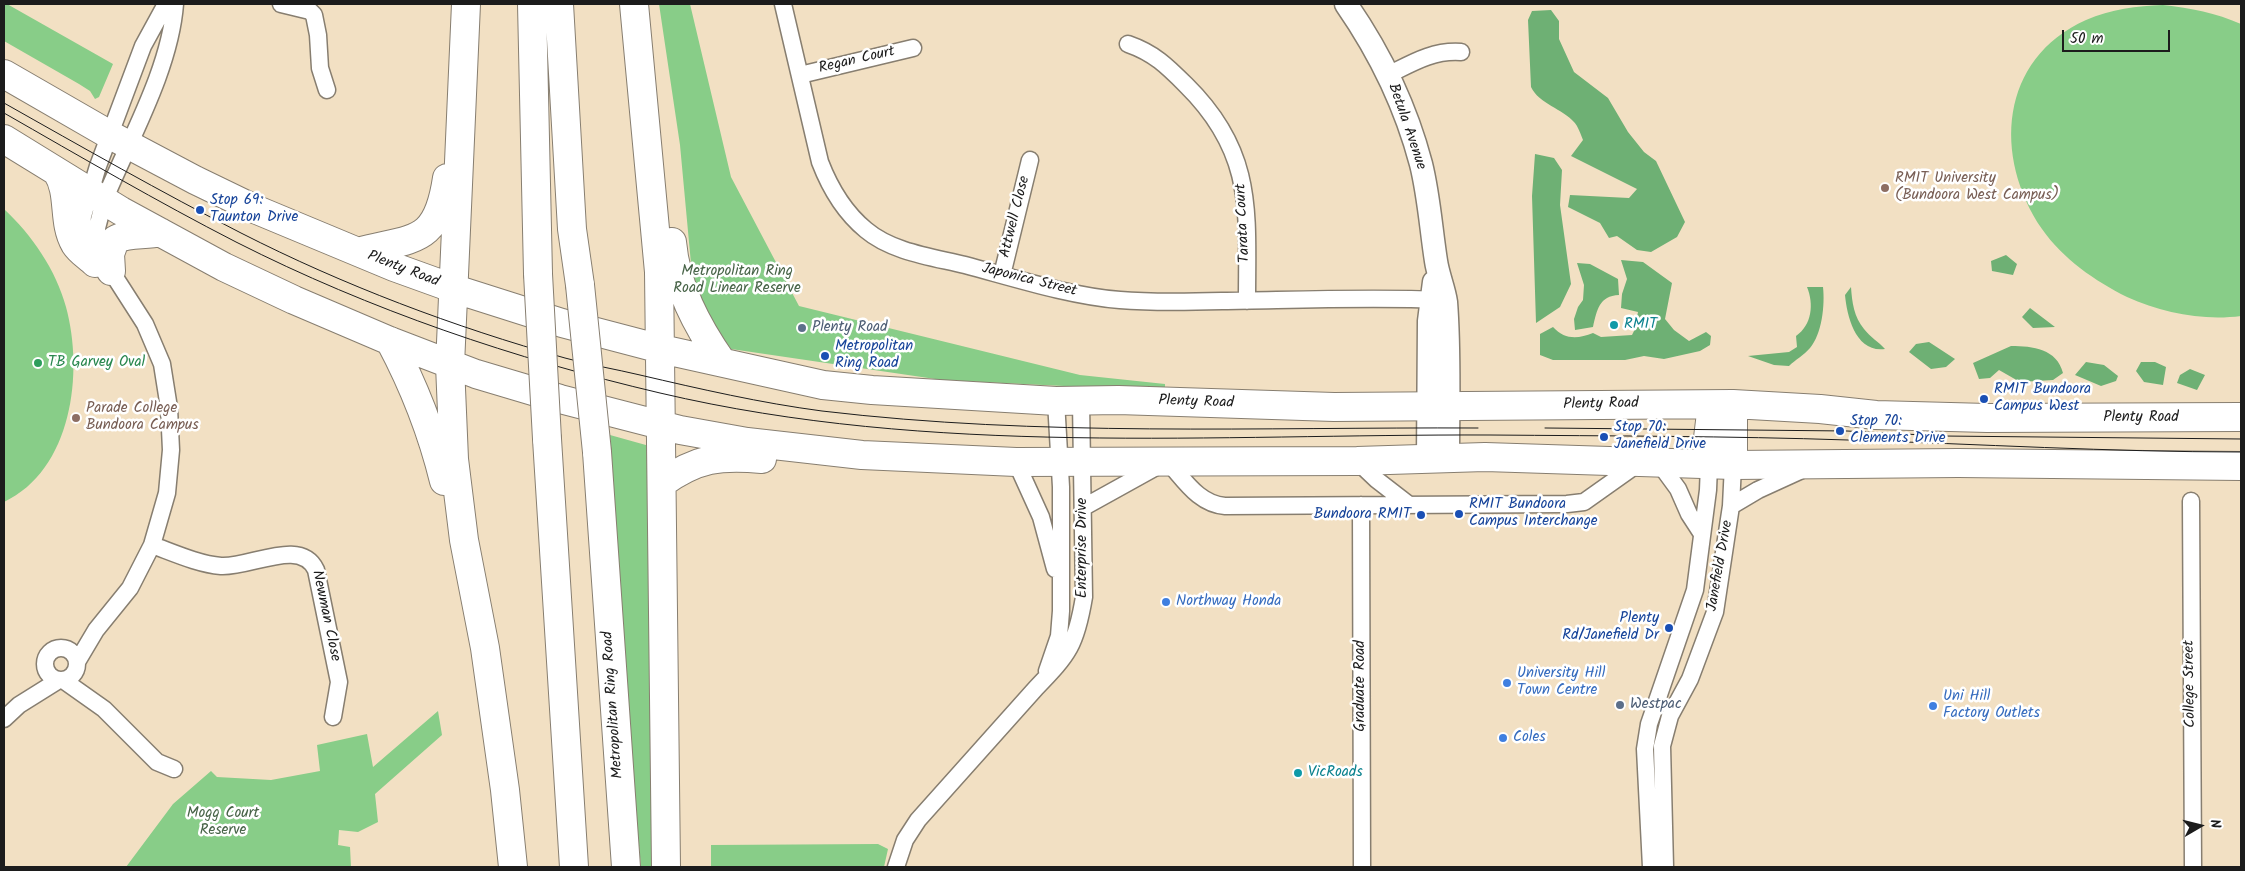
<!DOCTYPE html>
<style>
body{margin:0}
#map{position:relative;width:2245px;height:871px;overflow:hidden;background:#f2e0c3;font-family:Kalam,sans-serif}
canvas{display:block}
.frame{position:absolute;inset:0;border:5px solid #1c1c1c;pointer-events:none}
.north{position:absolute;left:2175px;top:801px;width:50px;height:50px;-webkit-text-stroke:4px #fff;paint-order:stroke;rotate:82deg;font-size:14px;font-weight:700;line-height:20px;text-align:center;color:#1c1c1c}
.north::after{content:'';display:block;margin:auto;width:18px;height:22px;background:#1c1c1c;clip-path:polygon(50% 0,100% 100%,50% 72%,0 100%)}
.scale{position:absolute;left:2062px;top:30px;width:108px;height:22px;box-sizing:border-box;border:2px solid #1c1c1c;border-top:0;padding-left:6px;font-size:15px;line-height:18px;white-space:nowrap;color:#1c1c1c;-webkit-text-stroke:4px #fff;paint-order:stroke}
</style>
<div id="map">
<canvas width="2245" height="871"></canvas>
<div class="frame"></div>
<div class="north">N</div>
<div class="scale">50 m</div>
</div>
<script>
const ctx = document.querySelector('canvas').getContext('2d');
ctx.lineJoin = 'round';
function paint(path, color) { ctx.fillStyle = color; ctx.fill(path, 'evenodd'); }
function strokePath(path, color, width, dash) { ctx.strokeStyle = color; ctx.lineWidth = width; ctx.lineCap = dash ? 'butt' : 'round'; ctx.setLineDash(dash || []); ctx.stroke(path); }
function drawText(font, color, halo, rows, align = 'center') {
  ctx.font = font + ' Kalam,sans-serif'; ctx.lineWidth = 5; ctx.setLineDash([]); ctx.textBaseline = 'middle'; ctx.strokeStyle = halo; ctx.fillStyle = color; for (const [text, x, y, turn = 0] of rows) {
    ctx.save(); ctx.translate(x, y); ctx.rotate((+turn || 0) * Math.PI / 180); ctx.textAlign = isNaN(turn) ? turn : align; if (halo) ctx.strokeText(text, 0, 0); ctx.fillText(text, 0, 0); ctx.restore();
  }
}
const green = new Path2D(`
 M 4,4 L 7,4 L 113,64 L 99,97 L 95,99 L 90,91 L 79,84 L 4,41 Z
 M 659,4 L 690,4 L 731,177 L 799,306 L 1080,375 L 1165,384 L 1165,391 L 942,380 L 731,349 L 694,296 L 680,145 Z
 M 2163,5 C 2191,8 2216,13 2241,24 L 2241,316 C 2203,321 2162,313 2127,297 C 2095,281 2063,259 2042,229 C 1993,157 1999,59 2086,20 C 2111,9 2137,6 2163,5 Z
 M 4,209 C 32,235 56,270 66,307 C 84,373 72,470 4,502 Z
 M 610,435 L 653,447 L 659,867 L 641,867 L 630,748 Z
 M 438,711 L 442,735 L 375,794 L 378,822 L 358,832 L 339,830 L 338,845 L 350,847 L 351,867 L 126,867 L 173,804 L 211,771 L 217,777 L 271,780 L 320,771 L 317,745 L 367,734 L 373,767 Z
 M 878,844 L 888,849 L 884,867 L 711,867 L 711,845 Z`);
const forest = new Path2D(`
 M 1551,10 L 1559,21 L 1559,39 L 1574,72 L 1608,98 L 1628,132 L 1644,152 L 1656,161 L 1685,222 L 1677,237 L 1651,252 L 1637,250 L 1617,236 L 1609,238 L 1600,223 L 1568,207 L 1570,195 L 1629,198 L 1637,189 L 1571,156 L 1583,140 C 1581,135 1578,126 1574,122 C 1563,109 1539,104 1531,87 L 1528,20 L 1532,11 Z
 M 1535,154 L 1554,158 L 1562,170 L 1560,205 L 1571,284 L 1560,307 L 1536,323 L 1532,196 Z
 M 2006,255 L 2017,264 L 2013,275 L 1992,271 L 1991,261 Z
 M 1621,260 L 1643,262 L 1672,283 L 1665,319 L 1674,330 L 1689,341 L 1706,332 L 1711,336 L 1710,345 L 1700,351 L 1664,359 L 1644,356 L 1625,360 L 1553,360 L 1540,355 L 1540,334 L 1553,327 C 1565,340 1578,339 1593,333 L 1601,337 L 1632,335 L 1634,331 L 1638,312 L 1621,308 L 1622,294 L 1627,279 Z
 M 1577,263 L 1590,264 L 1618,279 L 1619,295 C 1599,296 1597,310 1593,327 L 1575,330 L 1574,319 L 1578,307 L 1583,300 L 1584,285 Z
 M 1807,287 L 1823,287 C 1825,305 1822,334 1810,348 C 1804,355 1795,360 1789,366 L 1774,365 L 1748,356 L 1789,352 L 1797,347 L 1796,336 C 1812,325 1814,304 1807,287 Z
 M 1851,287 C 1852,302 1854,317 1864,329 C 1870,337 1879,342 1885,349 C 1856,353 1847,317 1845,295 Z
 M 2030,308 L 2055,327 L 2033,328 L 2022,317 Z
 M 1929,342 L 1955,359 L 1946,367 L 1931,369 L 1909,352 L 1916,344 Z
 M 2011,346 C 2033,346 2057,349 2063,373 L 2053,380 L 2020,382 L 1999,370 L 1990,378 L 1979,379 L 1973,363 Z
 M 2086,362 L 2104,365 L 2118,376 L 2116,381 L 2101,386 L 2075,375 Z
 M 2141,362 L 2155,362 L 2166,367 L 2163,385 L 2144,382 L 2136,371 Z
 M 2190,369 L 2205,375 L 2197,390 L 2177,383 L 2180,375 Z`);
const street = new Path2D(`
 M 281,4 L 310,11 L 314,15 L 318,35 L 320,68 L 327,90
 M 783,4 L 820,162 C 830,188 844,212 866,230 C 892,252 932,257 965,265 C 1014,278 1070,296 1120,300 C 1154,303 1188,302 1222,301 C 1295,300 1369,297 1442,300
 M 1128,44 C 1154,53 1167,66 1186,85 C 1255,153 1247,212 1247,301
 M 800,75 L 913,48
 M 1388,75 C 1412,63 1433,50 1461,52
 M 88,245 L 82,227 L 83,216 L 98,166 L 143,46 L 166,4
 M 1002,275 L 1030,160
 M 1357,461 L 1377,480 L 1408,504
 M 1016,462 L 1041,517 L 1055,569
 M 1659,463 L 1678,489 L 1689,514 L 1702,534
 M 2191,501 L 2193,867
 M 1361,505 L 1362,867
 M 1731,506 L 1758,490 L 1804,469
 M 1084,507 L 1167,461 C 1184,479 1198,504 1225,506 L 1567,504 L 1584,502 L 1639,463
 M 152,545 C 174,553 198,564 221,566 C 250,568 301,537 316,570 L 339,682 L 333,717
 M45 664a16 16 0 1 1 32 0a16 16 0 1 1-32 0Z
 M 77,662 L 96,630 L 130,588 L 152,545 L 167,493 L 171,450 L 169,408 L 162,364 L 145,324 L 111,271 L 98,245 L 97,228 L 104,201 C 129,140 170,70 175,4
 M 1047,671 L 1059,636 L 1061,611 L 1061,487 L 1056,401
 M 63,680 L 104,709 L 157,762 L 174,769
 M 4,719 L 19,705 L 59,680
 M 896,867 L 905,840 L 918,820 L 1036,688 C 1069,654 1076,645 1084,597 L 1081,401
 M 1651,867 L 1645,749 L 1649,724 L 1695,590 L 1708,490 L 1709,465
 M 1665,867 L 1662,746 L 1670,716 L 1690,679 L 1715,612 L 1731,506 L 1733,465`);
const secondary = new Path2D(`
 M 1346,4 C 1380,53 1406,107 1421,164 C 1429,196 1431,229 1436,261 C 1438,275 1444,288 1446,302 C 1450,353 1448,406 1448,457
 M 1428,458 L 1429,321 L 1434,282`);
const highway = new Path2D(`
 M 466,4 L 450,365 L 454,459 L 464,540 L 485,648 L 505,790 L 513,867
 M 532,4 L 538,274
 M 559,4 L 572,229 L 580,285
 M 634,4 L 659,272 L 666,867
 M 4,74 L 110,135 L 195,180 L 257,210 L 394,267 L 455,289 L 562,323 L 661,349 L 823,385 L 872,390 L 1056,401 L 1118,400 L 1334,407 L 1733,404 L 1820,409 L 1876,415 L 1987,418 L 2241,417
 M 4,139 L 121,211 L 224,267 L 294,300 L 390,341 L 476,374 L 560,399 L 680,430 L 747,442 L 862,455 L 1016,462 L 1357,461 L 1485,457 L 1733,465 L 1958,463 L 2241,466
 M 57,172 C 71,193 62,222 75,244 C 80,252 89,257 95,263
 M 672,242 C 676,287 697,326 722,362
 M 358,252 C 415,237 437,245 447,178
 M 111,271 L 110,254 L 115,240 C 128,232 145,236 160,232
 M 390,341 C 414,386 432,432 444,481
 M 547,439 L 574,867
 M 597,452 L 626,867
 M 1709,465 L 1708,438 L 1712,405
 M 1733,465 L 1733,404
 M 662,483 C 697,458 720,455 762,459`);
const tram = new Path2D(`
 M 4,103 C 82,147 161,192 241,233 C 343,285 454,327 565,358 C 590,365 615,369 640,375 C 700,389 761,403 822,411 C 1040,437 1259,427 1478,428
 M 4,113 C 81,157 158,202 236,242 C 370,310 515,359 660,393 C 932,457 1213,434 1490,435 C 1609,436 1729,436 1848,440 C 1979,444 2110,452 2241,452
 M 1545,428 L 1847,431 L 1943,436 L 2241,439`);
const highwayBridge = new Path2D(`
 M 538,274 L 547,439
 M 580,285 L 597,452`);
const markers = [
 [1885,188,5,"#8d6e63"],
 [200,210,5,"#1a4fb4"],
 [1614,325,5,"#0f9aa8"],
 [802,328,5,"#5c6f8a"],
 [825,356,5,"#1a4fb4"],
 [38,363,5,"#2e9e5b"],
 [1984,399,5,"#1a4fb4"],
 [76,418,5,"#8d6e63"],
 [1840,431,5,"#1a4fb4"],
 [1604,437,5,"#1a4fb4"],
 [1459,514,5,"#1a4fb4"],
 [1421,515,5,"#1a4fb4"],
 [1166,602,5,"#3f7fe0"],
 [1669,628,5,"#1a4fb4"],
 [1507,683,5,"#3f7fe0"],
 [1620,705,5,"#5c6f8a"],
 [1933,706,5,"#3f7fe0"],
 [1503,738,5,"#3f7fe0"],
 [1298,773,5,"#0f9aa8"]
];
const streetNames = [
 ["Regan Court",857,61,-13],
 ["Betula Avenue",1406,127,71],
 ["Attwell Close",1016,217,-76],
 ["Tarata Court",1244,223,-93],
 ["Plenty Road",403,270,21],
 ["Japonica Street",1029,281,14],
 ["Plenty Road",1196,403,2],
 ["Plenty Road",1601,405,-1],
 ["Plenty Road",2141,418],
 ["Enterprise Drive",1083,548,-90],
 ["Janefield Drive",1721,566,-80],
 ["Newman Close",325,616,78],
 ["College Street",2191,684,-91],
 ["Graduate Road",1361,686,-90],
 ["Metropolitan Ring Road",614,705,-94]
];
const educationNames = [
 ["RMIT University",1895,179],
 ["(Bundoora West Campus)",1895,196],
 ["Parade College",86,409],
 ["Bundoora Campus",86,426]
];
const transitNames = [
 ["Stop 69:",210,201],
 ["Taunton Drive",210,218],
 ["Metropolitan",835,347],
 ["Ring Road",835,364],
 ["RMIT Bundoora",1994,390],
 ["Campus West",1994,407],
 ["Stop 70:",1850,422],
 ["Clements Drive",1850,439],
 ["Stop 70:",1614,428],
 ["Janefield Drive",1614,445],
 ["RMIT Bundoora",1469,505],
 ["Campus Interchange",1469,522],
 ["Bundoora RMIT",1411,515,"right"],
 ["Plenty",1659,619,"right"],
 ["Rd/Janefield Dr",1659,636,"right"]
];
const parkNames = [
 ["Metropolitan Ring",737,272],
 ["Road Linear Reserve",737,289],
 ["Mogg Court",223,814],
 ["Reserve",223,831]
];
const cultureNames = [
 ["RMIT",1624,325],
 ["VicRoads",1308,773]
];
const serviceNames = [
 ["Plenty Road",812,328],
 ["Westpac",1630,705]
];
const leisureNames = [
 ["TB Garvey Oval",48,363]
];
const shopNames = [
 ["Northway Honda",1176,602],
 ["University Hill",1517,674],
 ["Town Centre",1517,691],
 ["Uni Hill",1943,697],
 ["Factory Outlets",1943,714],
 ["Coles",1513,738]
];
paint(green, '#88cd88');
paint(forest, '#6eb074');
strokePath(street, '#877e70', 19);
strokePath(secondary, '#877e70', 25);
strokePath(highway, '#877e70', 30);
strokePath(street, '#fff', 16);
strokePath(secondary, '#fff', 22);
strokePath(highway, '#fff', 28);
strokePath(tram, '#1c1c1c', 1);
strokePath(highwayBridge, '#877e70', 30, []);
strokePath(highwayBridge, '#fff', 28);
for (const [x, y, r, color] of markers) { const dot = new Path2D(); dot.arc(x, y, r, 0, 2 * Math.PI); ctx.fillStyle = color; ctx.fill(dot); strokePath(dot, '#fff', 2); }
drawText('15px', '#1c1c1c', '#fff', streetNames);
drawText('15px', '#785e54', '#fff', educationNames, 'left');
drawText('15px', '#164399', '#fff', transitNames, 'left');
drawText('15px', '#476347', '#fff', parkNames);
drawText('15px', '#0d838f', '#fff', cultureNames, 'left');
drawText('15px', '#4e5e75', '#fff', serviceNames, 'left');
drawText('15px', '#27864d', '#fff', leisureNames, 'left');
drawText('15px', '#366cbe', '#fff', shopNames, 'left');
</script>
